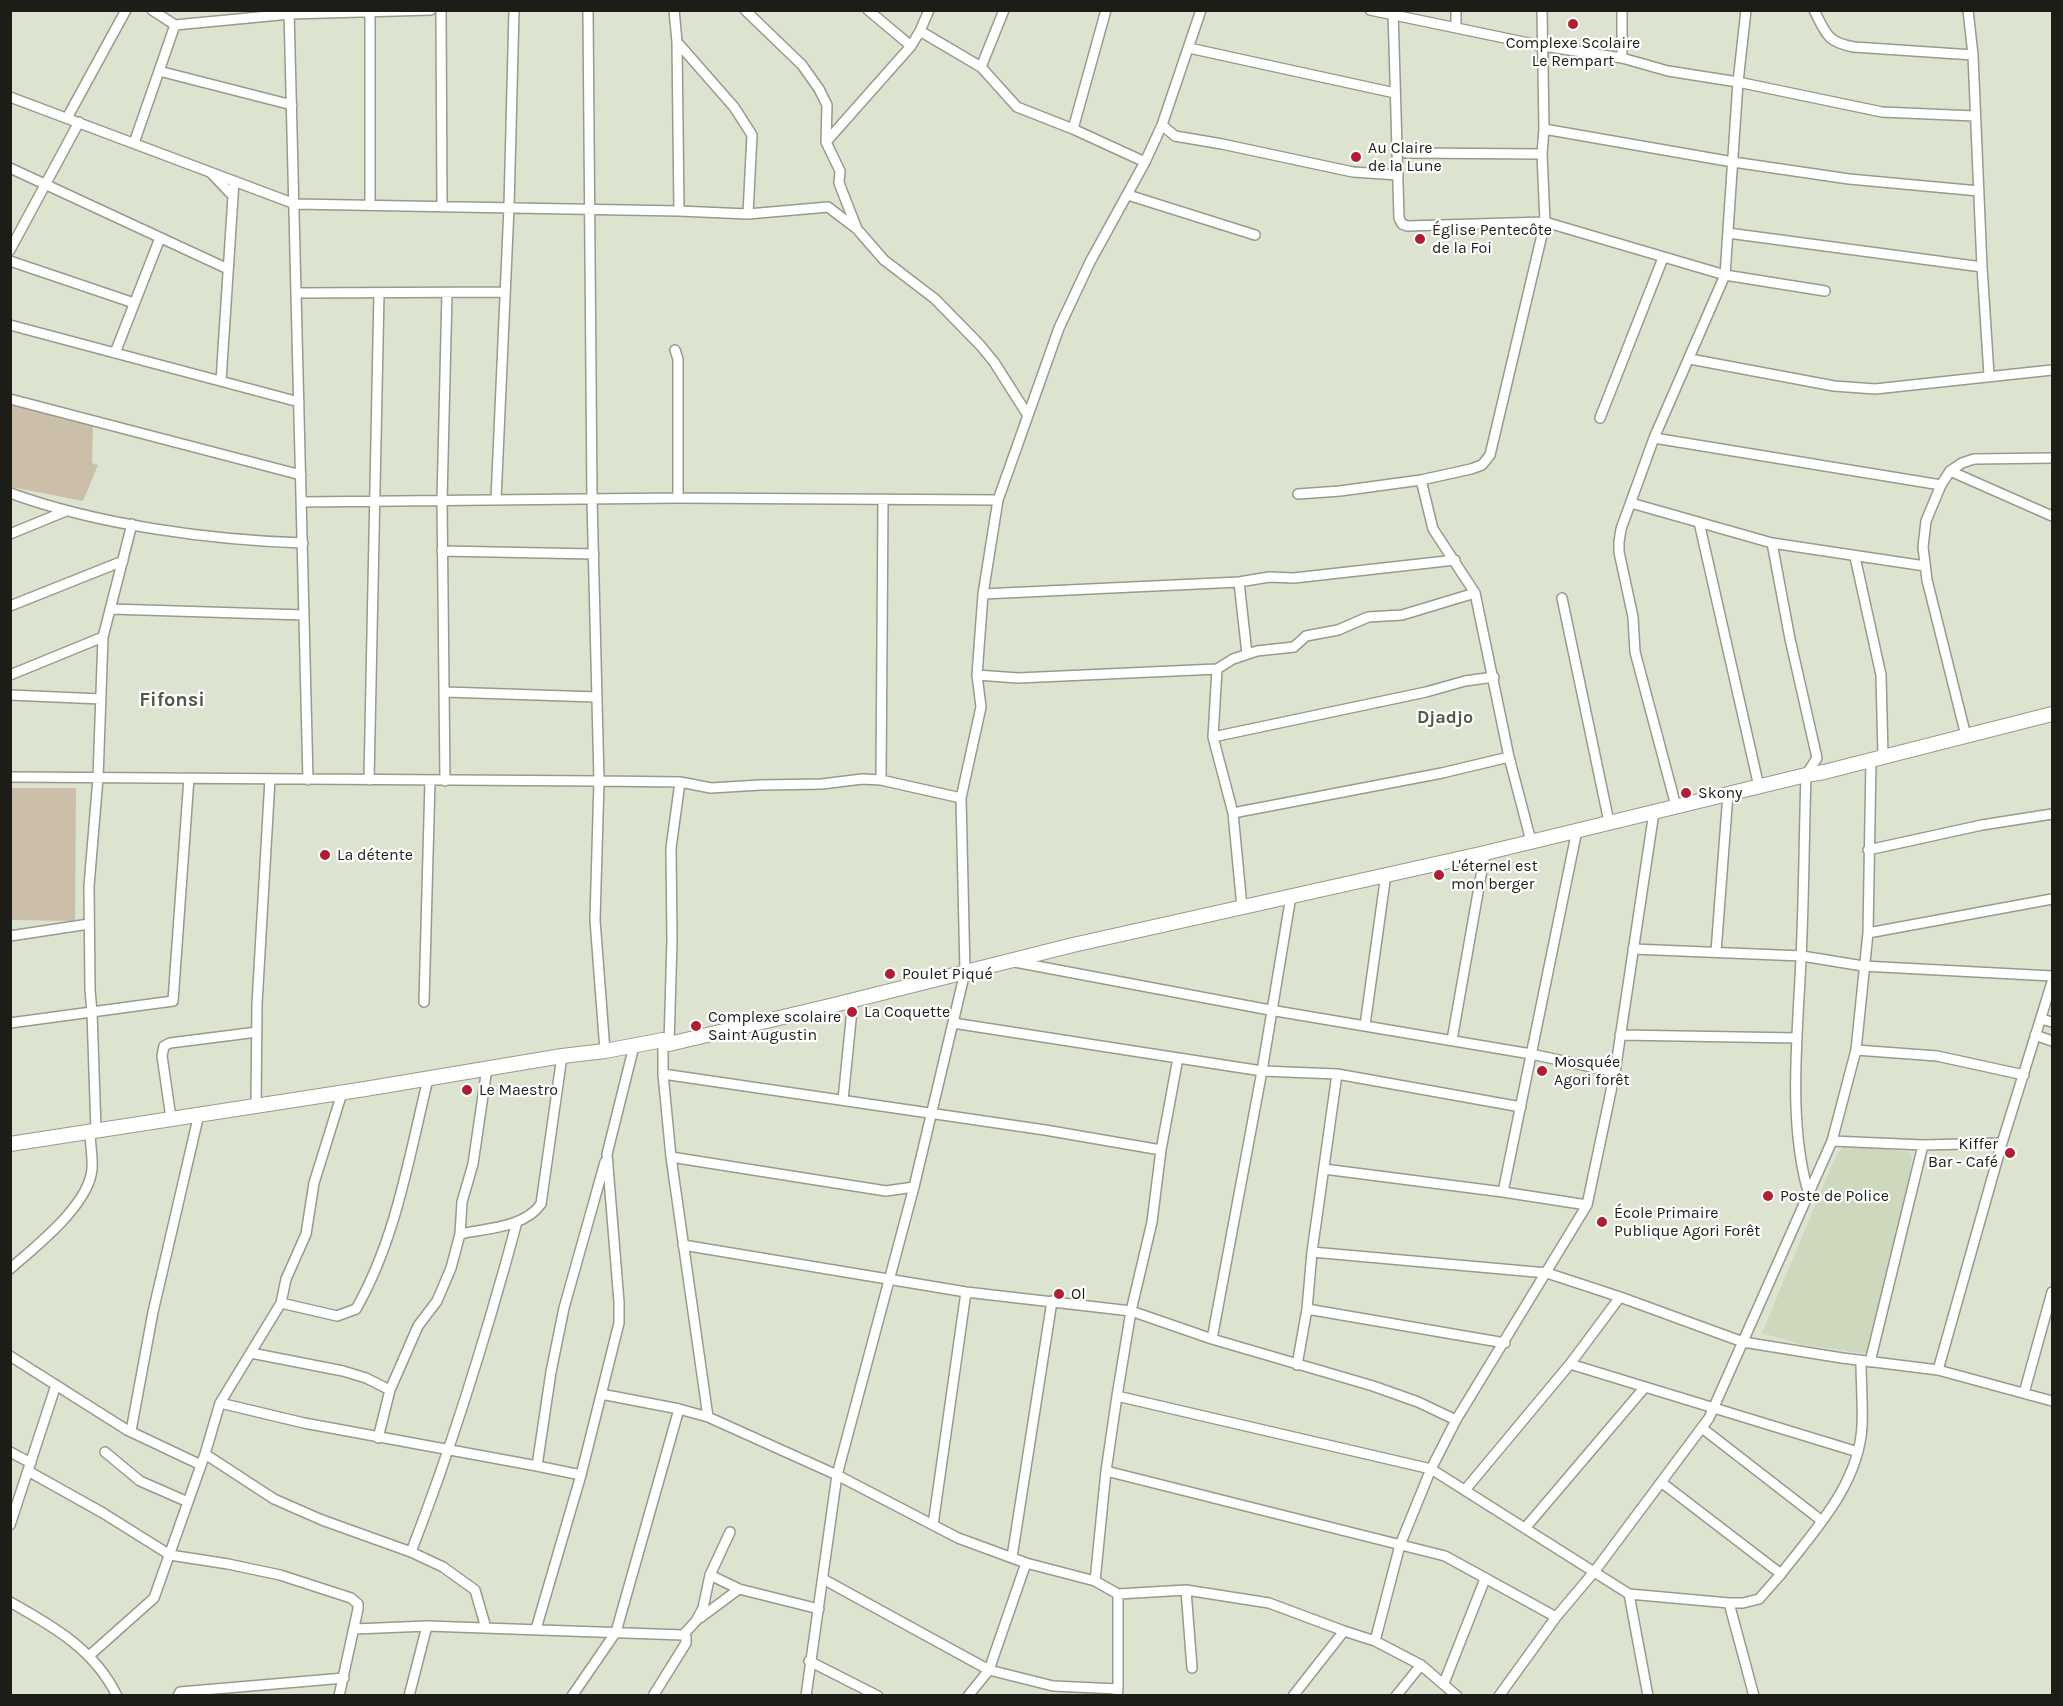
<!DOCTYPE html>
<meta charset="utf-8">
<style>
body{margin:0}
#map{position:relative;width:2063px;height:1706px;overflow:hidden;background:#dce3cf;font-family:Karla,sans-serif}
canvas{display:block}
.frame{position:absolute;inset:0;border:12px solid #1b1d16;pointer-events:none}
</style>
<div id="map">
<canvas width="2063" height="1706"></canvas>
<div class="frame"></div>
</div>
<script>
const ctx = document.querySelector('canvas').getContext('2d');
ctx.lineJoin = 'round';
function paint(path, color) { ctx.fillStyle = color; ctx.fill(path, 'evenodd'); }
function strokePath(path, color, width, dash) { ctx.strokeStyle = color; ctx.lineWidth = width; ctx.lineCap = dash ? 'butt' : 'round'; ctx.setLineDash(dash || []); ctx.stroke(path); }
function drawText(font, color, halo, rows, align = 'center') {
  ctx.font = font + ' Karla,sans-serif'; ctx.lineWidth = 4.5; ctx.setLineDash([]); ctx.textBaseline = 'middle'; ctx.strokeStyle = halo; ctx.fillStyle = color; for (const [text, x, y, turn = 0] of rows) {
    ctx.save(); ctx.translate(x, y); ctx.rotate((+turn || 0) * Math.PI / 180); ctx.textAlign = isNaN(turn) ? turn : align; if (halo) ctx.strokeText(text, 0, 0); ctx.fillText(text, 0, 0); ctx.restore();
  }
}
const built = new Path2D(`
 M 1850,1145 L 1908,1152 L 1911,1154 L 1912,1160 L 1907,1190 L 1872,1328 L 1867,1354 L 1799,1344 L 1762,1333 L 1832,1165 L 1842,1147 Z`);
const green = new Path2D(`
 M 10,405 L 93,422 L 92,463 L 98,465 L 83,501 L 11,487 Z
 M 11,788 L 76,788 L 75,921 L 11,920 Z`);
const street = new Path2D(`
 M 152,10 L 175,25 L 290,14 L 431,10
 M 289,10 L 308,780
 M 441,10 L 442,206
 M 588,10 L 592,499 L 599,781 L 595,920 L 605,1051
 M 674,10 L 677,42 L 679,211
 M 745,10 L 802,65 L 819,89 L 827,105 L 826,142 L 840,171 L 839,183 L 857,229 L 884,260 L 935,299 L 980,345 L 994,362 L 1027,414
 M 868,10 L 911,46
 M 1370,10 L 1543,46 L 1622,58 L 1668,71 L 1738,82 L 1882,112 L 1975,116
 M 1393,10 L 1399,218 L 1402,224 L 1407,226 L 1545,222 L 1725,275 L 1825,291
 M 1456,10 L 1456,27
 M 1814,10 C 1826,34 1827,42 1854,47 L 1973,55
 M 1968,10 L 1973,55 L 1982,267 L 1989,375
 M 370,12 L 370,205
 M 920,31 L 981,67 L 1017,107 L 1073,129 L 1145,162
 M 677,42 L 734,107 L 752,135 L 748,214
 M 1189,48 L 1395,93
 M 1622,58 L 1622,10
 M 981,67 L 1004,10
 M 159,71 L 292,105
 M 10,97 L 295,204 L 679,211 L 748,214 L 828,207 L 857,229
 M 67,118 L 126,10
 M 1162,125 L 1175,136 L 1222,144 L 1353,172 L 1398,175
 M 1073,129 L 1106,10
 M 1544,129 L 1733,162 L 1849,179 L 1979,191
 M 826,142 L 911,46 L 920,31 L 929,10
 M 134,143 L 175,25
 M 1397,145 L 1406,153 L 1542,154
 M 10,168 L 228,269
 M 212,174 L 233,196
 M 1128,195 L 1255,235
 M 1728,233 L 1982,267
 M 10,250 L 79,122
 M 10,261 L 134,303
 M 297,293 L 505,292
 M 10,325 L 299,402
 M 675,350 L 678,359 L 678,498
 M 115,353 L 160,238
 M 1690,359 L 1834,386 L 1875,389 L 2052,370
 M 221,381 L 234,181
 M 10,399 L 301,475
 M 1600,418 L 1663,258
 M 1654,438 L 1941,485
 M 1950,471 L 2052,516
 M 1421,480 L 1433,529 L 1475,593 L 1509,757 L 1531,841
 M 10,493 C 98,525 210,540 303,543
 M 1298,494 L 1340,491 L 1421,480 L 1471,469 L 1482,465 L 1490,455 L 1545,222 L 1542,154 L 1544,129 L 1542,10
 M 496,500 L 509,207 L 514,10
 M 302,502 L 678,498 L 998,500
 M 1631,503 L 1772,543 L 1925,566
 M 1699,522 L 1759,787
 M 10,534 L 66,511
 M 1772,543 L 1790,639 L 1817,758 L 1806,775 C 1804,836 1804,897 1801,958 C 1798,1034 1787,1122 1809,1195
 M 442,551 L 594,554
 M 1855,557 L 1881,675 L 1883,756
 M 1239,582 L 1247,654
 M 983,594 L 1239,582 L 1269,577 L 1294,578 L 1455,560
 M 1562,598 L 1609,822
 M 10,606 L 123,561
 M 111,609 L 304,615
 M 1217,669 L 1213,737 L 1233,813 L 1242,907
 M 10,675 L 103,637
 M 977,675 L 1018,678 L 1217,669 L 1233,659 L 1257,651 L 1294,647 L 1306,636 L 1338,630 L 1368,617 L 1402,615 L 1475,593
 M 445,692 L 597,697
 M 10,695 L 101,699
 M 1966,736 L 1927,580 L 1923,547 L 1926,521 L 1941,485 L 1950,471 L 1962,463 L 1974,459 L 2052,458
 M 1213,737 L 1426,692 L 1465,681 L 1494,677
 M 10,777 L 599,781 L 680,782 L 711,788 L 760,785 L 822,784 L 862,779 L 881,780 L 961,798
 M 369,780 L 379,293
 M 881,780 L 883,501
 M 445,781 L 442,500 L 447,293
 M 1676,806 L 1635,652 L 1633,617 L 1619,552 L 1619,542 L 1621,529 L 1654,438 L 1725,275 L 1738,82 L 1746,10
 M 1233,813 L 1442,773 L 1509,757
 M 1868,850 L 1982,825 L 2052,814
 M 1868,933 L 2052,899
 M 10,936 L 89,924
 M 1633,949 L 1802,956 L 1863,966 L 2052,976
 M 1716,952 L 1728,794
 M 1015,962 L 1270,1010 L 1531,1054 L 1615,1072
 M 424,1002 L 430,781
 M 2041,1019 L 2052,1022
 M 10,1023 L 173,1001 L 189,778
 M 953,1023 L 1262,1071 L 1337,1074 L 1521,1107
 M 1365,1025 L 1386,874
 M 1620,1035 L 1797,1038
 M 2035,1035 L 2052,1041
 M 663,1040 L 663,1074 L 671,1157 L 708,1417
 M 1452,1040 L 1485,853
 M 669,1044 L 672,940 L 671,848 L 680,782
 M 1856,1050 L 1937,1056 L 2024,1075
 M 663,1074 L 1045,1130 L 1161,1150
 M 843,1100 L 853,1000
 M 256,1105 L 257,1004 L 270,779
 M 171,1118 L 162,1056 L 164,1046 L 170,1043 L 257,1032
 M 96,1130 L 92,1012 L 90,990 L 89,886 L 98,778 L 103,637 L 132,524
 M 1832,1141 L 1923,1145 L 2002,1143 L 2052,982
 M 671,1157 L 886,1191 L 914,1187
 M 1324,1169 L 1503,1192 L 1587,1205
 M 1503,1192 L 1577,830
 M 460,1234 C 487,1228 524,1228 541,1204 L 562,1056
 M 683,1245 L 966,1292 L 1131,1311 L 1212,1339 L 1373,1386 L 1418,1402 L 1456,1420
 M 1312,1252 L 1547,1273 L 1620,1297 L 1743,1342 L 1842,1358 L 1938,1370 L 2052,1401
 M 10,1269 C 36,1246 89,1205 92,1169 C 93,1157 90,1144 90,1132
 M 281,1303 L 337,1316 L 356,1309 C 396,1239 409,1157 428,1079
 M 1307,1309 L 1505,1343
 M 1212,1339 L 1262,1071 L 1291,896
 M 251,1353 L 343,1371 L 366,1378 L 390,1390
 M 10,1356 L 127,1430 L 201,1465
 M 1870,1362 L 1923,1145
 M 1570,1364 L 1858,1452
 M 1297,1365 L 1307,1309 L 1312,1252 L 1337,1074
 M 1938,1370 L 2002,1143
 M 2024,1393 L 2052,1292
 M 601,1394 L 679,1409 L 708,1417 L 837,1475 L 958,1538 L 1026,1563 L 1095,1581 L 1118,1594 L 1186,1590 L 1269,1603 L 1344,1631 L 1375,1641 L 1421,1665 L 1457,1696
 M 1117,1396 L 1431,1469 L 1629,1594 L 1729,1603 L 1743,1603 L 1759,1599 L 1781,1574 L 1661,1482
 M 220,1403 L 304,1423 L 537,1466
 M 1702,1428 L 1822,1521
 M 131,1431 L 153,1312 L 199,1114
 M 378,1438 L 390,1390 L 418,1326 L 437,1301 L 451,1268 L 460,1234 L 462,1202 L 473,1164 L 487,1068
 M 10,1452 L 31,1463
 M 105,1452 L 140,1481 L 188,1502
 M 205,1454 L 274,1499 L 322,1520 L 411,1552 L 443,1567 L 475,1590 L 486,1628
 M 28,1471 L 103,1513 L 170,1555 L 228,1564 L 280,1575 L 351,1598 L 358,1604 L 358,1609 L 339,1696
 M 1106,1471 L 1445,1556 L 1556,1617
 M 581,1475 L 537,1466 L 551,1372 L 564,1308 L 605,1162
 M 1465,1490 L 1570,1364 L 1620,1297
 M 10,1525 L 56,1385
 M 933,1525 L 966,1292
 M 1526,1527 L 1645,1387
 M 411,1552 C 453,1444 487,1333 517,1222
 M 1012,1557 L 1052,1301
 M 1781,1574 C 1815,1530 1859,1484 1862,1426 C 1863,1405 1861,1383 1861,1361
 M 710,1575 L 739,1589 L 819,1609
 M 823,1579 L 989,1670 L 1053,1686 L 1118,1689
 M 1095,1581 L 1106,1471 L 1117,1396 L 1131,1311 L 1152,1222 L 1161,1150 L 1178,1058
 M 1186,1590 L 1192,1668
 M 1629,1594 L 1648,1696
 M 10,1602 C 53,1626 95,1650 117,1696
 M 1729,1603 L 1754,1696
 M 700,1618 L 739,1589
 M 355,1629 L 427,1626 L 683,1635 L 686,1637 L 686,1643 L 653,1696
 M 536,1629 L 581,1475 L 619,1323 L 619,1302 L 607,1154 L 634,1046
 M 683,1635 L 696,1621 L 703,1608 L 710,1575 L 730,1532
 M 1375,1641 L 1400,1545 L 1431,1469 L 1456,1420 L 1587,1205 L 1615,1072 L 1654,812
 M 90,1655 L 154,1598 L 205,1454 L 220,1403 L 281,1303 L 286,1279 L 306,1234 L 314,1183 L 342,1093
 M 809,1661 L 878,1696
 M 1444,1683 L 1485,1579
 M 178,1696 L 180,1692 L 344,1678
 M 409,1696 L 427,1626
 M 572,1696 L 616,1632 L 679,1409
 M 806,1696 L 837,1475 L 914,1187 L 965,972 L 961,798 L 981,707 L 977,675 L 983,594 L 998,500 L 1059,328 L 1090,262 L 1145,162 L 1162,125 L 1201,10
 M 968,1696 L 989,1670 L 1026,1563
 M 1117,1696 L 1118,1689 L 1118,1594
 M 1293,1696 L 1344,1631
 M 1396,1696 L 1421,1665
 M 1499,1696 L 1556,1617 L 1594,1572 L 1709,1418 L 1832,1141 L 1856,1050 L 1868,933 L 1871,759`);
const secondary = new Path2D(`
 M 10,1144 L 365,1089 L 562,1056 L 605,1051 L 663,1040 L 669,1044 L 834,1005 L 1073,945 L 1485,853 L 1806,775 L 1824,772 L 2052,714`);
const markers = [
 [1573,24,6,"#b11d33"],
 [1356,157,6,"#b11d33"],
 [1420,239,6,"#b11d33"],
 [1686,793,6,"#b11d33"],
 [325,855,6,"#b11d33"],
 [1439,875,6,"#b11d33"],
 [890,974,6,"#b11d33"],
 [852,1012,6,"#b11d33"],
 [696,1026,6,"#b11d33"],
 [1542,1071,6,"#b11d33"],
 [467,1090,6,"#b11d33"],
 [2010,1153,6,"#b11d33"],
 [1768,1196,6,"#b11d33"],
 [1602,1222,6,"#b11d33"],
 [1059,1294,6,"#b11d33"]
];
const poiNames = [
 ["Complexe Scolaire",1573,43,"center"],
 ["Le Rempart",1573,61,"center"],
 ["Au Claire",1368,148],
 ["de la Lune",1368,166],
 ["Église Pentecôte",1432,230],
 ["de la Foi",1432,248],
 ["Skony",1698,793],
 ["La détente",337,855],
 ["L'éternel est",1451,866],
 ["mon berger",1451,884],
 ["Poulet Piqué",902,974],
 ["La Coquette",864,1012],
 ["Complexe scolaire",708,1017],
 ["Saint Augustin",708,1035],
 ["Mosquée",1554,1062],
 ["Agori forêt",1554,1080],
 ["Le Maestro",479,1090],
 ["Kiffer",1998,1144,"right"],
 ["Bar - Café",1998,1162,"right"],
 ["Poste de Police",1780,1196],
 ["École Primaire",1614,1213],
 ["Publique Agori Forêt",1614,1231],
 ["Ol",1071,1294]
];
const neighbourhoodNames = [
 ["Djadjo",1445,718]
];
const quarterNames = [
 ["Fifonsi",172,700]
];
paint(built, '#ced8bd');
paint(green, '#cbbfaa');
strokePath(street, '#969c8a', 12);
strokePath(secondary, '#969c8a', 16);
strokePath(street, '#fff', 9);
strokePath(secondary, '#fff', 14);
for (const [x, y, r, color] of markers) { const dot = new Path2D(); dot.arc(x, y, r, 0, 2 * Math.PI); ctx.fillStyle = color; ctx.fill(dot); strokePath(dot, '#fff', 2); }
drawText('16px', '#1b1d16', '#fff', poiNames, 'left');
drawText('bold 18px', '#515746', '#fff', neighbourhoodNames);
drawText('bold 20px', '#515746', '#fff', quarterNames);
</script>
